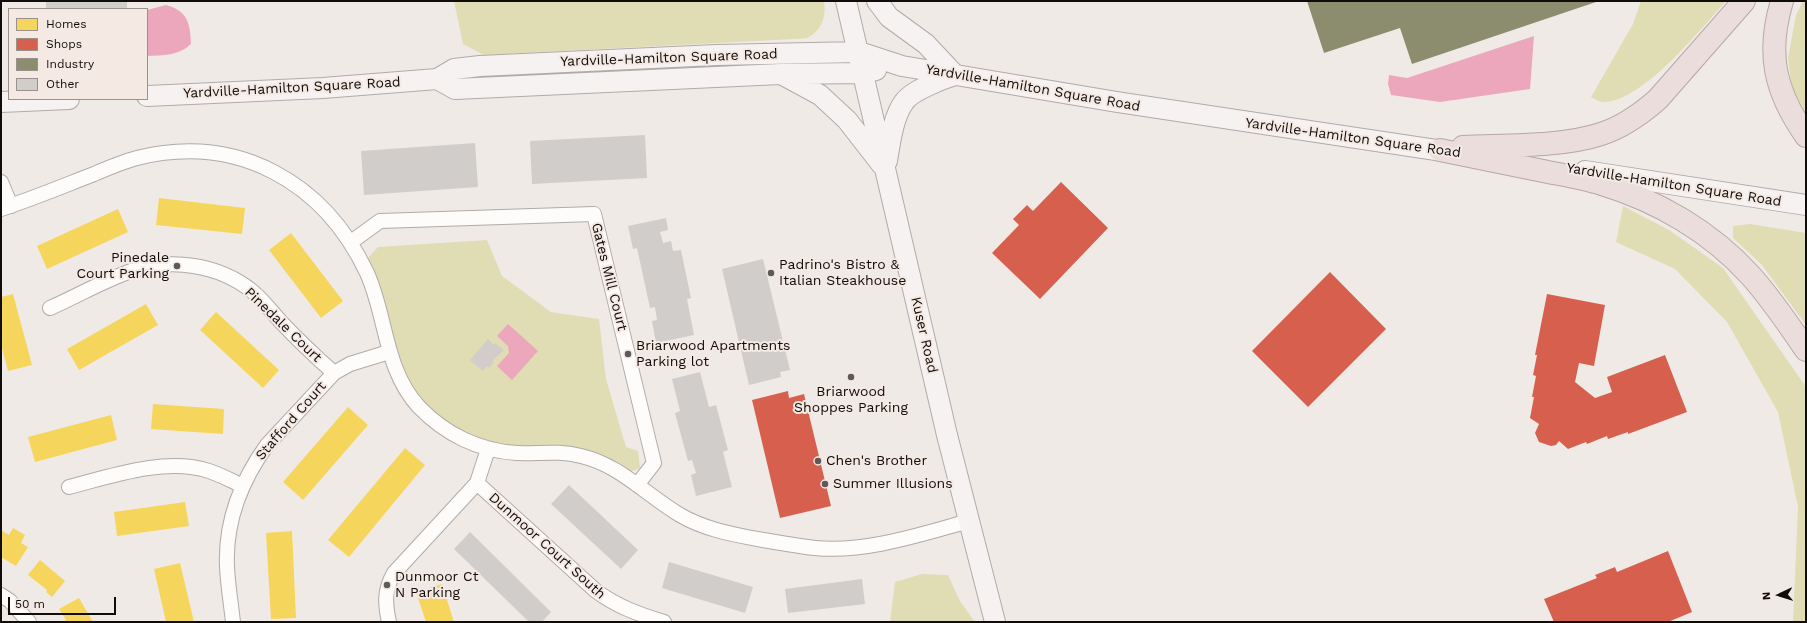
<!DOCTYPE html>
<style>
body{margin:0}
#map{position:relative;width:1807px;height:623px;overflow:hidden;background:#f0eae7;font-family:"Work Sans",sans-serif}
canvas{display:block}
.frame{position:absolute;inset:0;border:2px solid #100c0a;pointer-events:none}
.legend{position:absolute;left:8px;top:8px;width:140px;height:92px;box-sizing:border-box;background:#f4e9e3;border:1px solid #99918c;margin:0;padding:5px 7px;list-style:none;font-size:12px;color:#100c0a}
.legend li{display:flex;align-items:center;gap:8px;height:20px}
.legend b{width:20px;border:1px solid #99918c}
.north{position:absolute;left:1759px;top:575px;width:40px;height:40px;-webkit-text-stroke:3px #f4e9e3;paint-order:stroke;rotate:266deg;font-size:11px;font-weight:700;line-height:16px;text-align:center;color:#100c0a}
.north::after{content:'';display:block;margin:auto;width:14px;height:18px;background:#100c0a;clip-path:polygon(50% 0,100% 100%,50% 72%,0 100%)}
.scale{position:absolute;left:8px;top:597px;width:108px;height:18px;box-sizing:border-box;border:2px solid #100c0a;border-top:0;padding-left:5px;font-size:12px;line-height:14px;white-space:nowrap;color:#100c0a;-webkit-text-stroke:3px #f4e9e3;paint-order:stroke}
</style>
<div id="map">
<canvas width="1807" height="623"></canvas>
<div class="frame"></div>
<ul class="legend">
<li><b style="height:11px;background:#f6d55c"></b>Homes</li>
<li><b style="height:11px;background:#d6604d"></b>Shops</li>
<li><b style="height:11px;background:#8c8c6e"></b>Industry</li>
<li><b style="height:11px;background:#d1cdca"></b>Other</li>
</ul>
<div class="north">N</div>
<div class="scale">50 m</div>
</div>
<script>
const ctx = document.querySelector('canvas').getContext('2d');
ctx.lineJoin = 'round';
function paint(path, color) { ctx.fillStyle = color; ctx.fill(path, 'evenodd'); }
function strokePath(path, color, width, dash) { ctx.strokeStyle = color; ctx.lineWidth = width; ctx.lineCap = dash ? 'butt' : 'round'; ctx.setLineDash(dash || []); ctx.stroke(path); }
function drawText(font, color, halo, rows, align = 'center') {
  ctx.font = font + ' "Work Sans",sans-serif'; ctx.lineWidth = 4; ctx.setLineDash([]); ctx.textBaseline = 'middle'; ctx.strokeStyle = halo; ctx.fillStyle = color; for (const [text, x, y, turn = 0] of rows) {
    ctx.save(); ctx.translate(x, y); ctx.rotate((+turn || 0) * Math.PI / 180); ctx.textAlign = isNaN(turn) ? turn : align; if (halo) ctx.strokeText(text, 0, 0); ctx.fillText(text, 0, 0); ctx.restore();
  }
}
const green = new Path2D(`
 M 454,1 L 824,1 C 826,15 823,29 809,37 C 805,39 798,39 794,39 L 484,55 L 463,44 Z
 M 1641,1 L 1726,1 C 1700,30 1644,100 1605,102 C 1601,103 1595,99 1591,97 L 1633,24 Z
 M 1803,1 L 1806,1 L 1806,116 L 1793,98 L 1788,58 L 1796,15 Z
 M 1623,206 L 1669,230 L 1723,268 L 1806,387 L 1806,622 L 1793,622 L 1798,507 L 1778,412 L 1727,322 L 1675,269 L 1616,242 Z
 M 1750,224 L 1806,233 L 1806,325 L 1762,265 L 1733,238 L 1733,226 Z
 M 487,240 L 502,276 L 551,312 L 599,319 L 606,379 L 626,447 L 638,451 L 640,468 L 630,472 L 515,448 L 494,446 L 448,428 L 417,399 L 397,364 L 377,281 L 367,259 L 378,247 Z
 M 922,574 L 948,575 L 960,601 L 975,622 L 890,622 L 895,582 Z`);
const water = new Path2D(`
 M 166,5 C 188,11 190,23 191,44 C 178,56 164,55 147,56 L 147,10 Z
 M 1534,36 L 1530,89 L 1440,102 L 1391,95 L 1388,84 L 1389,75 L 1407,78 Z
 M 508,324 L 538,351 L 512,380 L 497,366 L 509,353 L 508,346 L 497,336 Z`);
const homes = new Path2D(`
 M 159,198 L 245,208 L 242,234 L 156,225 Z
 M 118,209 L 128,232 L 47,269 L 37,246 Z
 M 291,233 L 343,301 L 321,318 L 269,250 Z
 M 13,294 L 32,365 L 8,371 L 1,344 L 1,297 Z
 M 146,304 L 158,325 L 79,370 L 67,349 Z
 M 216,312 L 279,370 L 263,388 L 200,330 Z
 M 153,404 L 224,409 L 223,434 L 151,429 Z
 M 348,407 L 368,425 L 303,500 L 283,482 Z
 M 111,415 L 117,440 L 35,462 L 28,437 Z
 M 405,448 L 425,465 L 349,557 L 328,540 Z
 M 185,502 L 189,526 L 117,536 L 114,512 Z
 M 13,528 L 25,535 L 21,543 L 28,547 L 16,566 L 1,557 L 1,530 L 9,535 Z
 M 292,531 L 296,618 L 271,619 L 266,533 Z
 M 40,560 L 65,581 L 52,597 L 46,592 L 47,590 L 28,575 Z
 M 180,563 L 194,622 L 166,622 L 154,569 Z
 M 442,584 L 454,622 L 426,622 L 416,592 Z
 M 79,598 L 93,622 L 67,622 L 59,609 Z`);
const shops = new Path2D(`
 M 1061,182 L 1108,228 L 1040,299 L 992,253 L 1019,225 L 1013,219 L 1027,205 L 1033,211 Z
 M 1330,272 L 1386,329 L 1308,407 L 1252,351 Z
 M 1547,294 L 1605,305 L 1594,366 L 1579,363 L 1575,382 L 1595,398 L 1612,392 L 1607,377 L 1665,355 L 1687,412 L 1628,434 L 1628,432 L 1608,439 L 1607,436 L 1587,444 L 1586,442 L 1568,449 L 1559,441 L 1556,445 L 1551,446 L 1539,442 L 1535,433 L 1539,424 L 1530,418 L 1534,397 L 1532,397 L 1536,376 L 1533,375 L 1537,355 L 1535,355 Z
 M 788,391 L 789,398 L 804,394 L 831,506 L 780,518 L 752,400 Z
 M 1668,551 L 1692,612 L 1668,622 L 1554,622 L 1544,599 L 1597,578 L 1595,575 L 1615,567 L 1617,572 Z`);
const industry = new Path2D(`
 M 1307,1 L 1599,1 L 1412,64 L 1400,28 L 1324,53 Z`);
const building = new Path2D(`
 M 46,1 L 127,1 L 127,9 L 46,9 Z
 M 645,135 L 647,178 L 532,184 L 530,141 Z
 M 475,143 L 478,187 L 364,195 L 361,151 Z
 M 666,218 L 668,230 L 660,232 L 663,243 L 671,241 L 673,251 L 681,250 L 691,298 L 687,299 L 694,335 L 656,343 L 652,321 L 657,320 L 655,307 L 650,308 L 637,248 L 633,249 L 628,226 Z
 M 763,259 L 790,370 L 780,372 L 781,377 L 749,385 L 722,269 Z
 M 488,339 L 494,345 L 495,343 L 504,350 L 492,361 L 494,362 L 489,368 L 487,366 L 483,371 L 470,360 Z
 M 700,372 L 709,407 L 716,405 L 728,450 L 723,452 L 732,487 L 696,496 L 691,475 L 696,473 L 692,460 L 688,461 L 675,413 L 680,411 L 672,379 Z
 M 569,485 L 638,550 L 621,569 L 551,504 Z
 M 470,532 L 551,612 L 542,622 L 529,622 L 454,549 Z
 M 669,562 L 753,587 L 745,613 L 662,588 Z
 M 862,579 L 865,604 L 788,613 L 785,589 Z`);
const street = new Path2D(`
 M 1,182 L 11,206
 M 1,209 C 32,199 63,186 94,174 C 108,168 122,162 137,158 C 238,133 324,182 367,273 C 387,317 384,369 419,407 C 445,434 479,451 517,453 C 538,454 559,450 581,456 C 620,465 646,495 680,515 C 704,529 731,534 757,539 C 776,542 796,546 815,548 C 865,553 922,534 969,521
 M 351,242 L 380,221 L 594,214 L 654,463 L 637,485
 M 50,308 C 77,296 103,281 131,271 C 171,258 218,264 252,291 C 263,300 272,312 281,322 C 298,340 316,357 334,373
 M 477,483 L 596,591 C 618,607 638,614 664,622
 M 69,487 C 111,476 166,457 209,471 C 221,475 232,481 243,486
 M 1,595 L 10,601 L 29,622
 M 233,622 C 231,604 228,586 227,567 C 225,523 241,481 267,445 L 334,373 L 350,364 L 389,352
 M 389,622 C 385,604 384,590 394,573 L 477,483 L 488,449`);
const secondary = new Path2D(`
 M 846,1 L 947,435 L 995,622
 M 877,1 L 889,17 L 926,44 L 955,75
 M 783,75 L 820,95 L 847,120 L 882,165
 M 437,79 L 455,89 L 781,74 L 863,73 L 876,70
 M 147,96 L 323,88 L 437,79 L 454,69 L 480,66 L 716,55 L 859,52 L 902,66 L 1117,102 L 1456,153
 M 1,102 L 69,99
 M 887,161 C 890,143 893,117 904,102 C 911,91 942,79 955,75
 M 1585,171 L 1806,205`);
const highway = new Path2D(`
 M 1782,1 C 1766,54 1775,92 1806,136
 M 1463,147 C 1505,145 1562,147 1601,134 C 1623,127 1641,114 1658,99 L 1744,1
 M 1440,150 C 1474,157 1509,164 1543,171 C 1563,175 1583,178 1602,184 C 1658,201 1711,232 1750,275 C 1771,298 1788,324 1806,350`);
const markers = [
 [177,266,4,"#5e5a57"],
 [771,273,4,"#5e5a57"],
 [628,354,4,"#5e5a57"],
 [851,377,4,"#5e5a57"],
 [818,461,4,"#5e5a57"],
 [825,484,4,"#5e5a57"],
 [387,585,4,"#5e5a57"]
];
const streetNames = [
 ["Yardville-Hamilton Square Road",669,58,-2],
 ["Yardville-Hamilton Square Road",292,88,-3],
 ["Yardville-Hamilton Square Road",1033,88,10],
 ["Yardville-Hamilton Square Road",1353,138,8],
 ["Yardville-Hamilton Square Road",1674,185,9],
 ["Gates Mill Court",609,277,76],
 ["Pinedale Court",283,325,44],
 ["Kuser Road",924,335,77],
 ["Stafford Court",291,421,-49],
 ["Dunmoor Court South",547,546,42]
];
const poiNames = [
 ["Pinedale",169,258,"right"],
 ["Court Parking",169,274,"right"],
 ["Padrino's Bistro &",779,265],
 ["Italian Steakhouse",779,281],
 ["Briarwood Apartments",636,346],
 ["Parking lot",636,362],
 ["Briarwood",851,392,"center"],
 ["Shoppes Parking",851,408,"center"],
 ["Chen's Brother",826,461],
 ["Summer Illusions",833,484],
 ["Dunmoor Ct",395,577],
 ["N Parking",395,593]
];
paint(green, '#e0dcb4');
paint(water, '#eda7bc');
paint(homes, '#f6d55c');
paint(shops, '#d6604d');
paint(industry, '#8c8c6e');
paint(building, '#d1cdca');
strokePath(street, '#afaba8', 16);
strokePath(secondary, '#afaba8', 22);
strokePath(highway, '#b7a7a4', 24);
strokePath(street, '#fdfcfb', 14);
strokePath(secondary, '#f7f2f2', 20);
strokePath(highway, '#eadddc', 22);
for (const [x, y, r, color] of markers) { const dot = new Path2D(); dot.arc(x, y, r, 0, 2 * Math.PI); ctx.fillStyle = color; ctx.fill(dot); strokePath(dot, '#f4e9e3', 1.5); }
drawText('14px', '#100c0a', '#f4e9e3', streetNames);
drawText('14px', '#100c0a', '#f4e9e3', poiNames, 'left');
</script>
